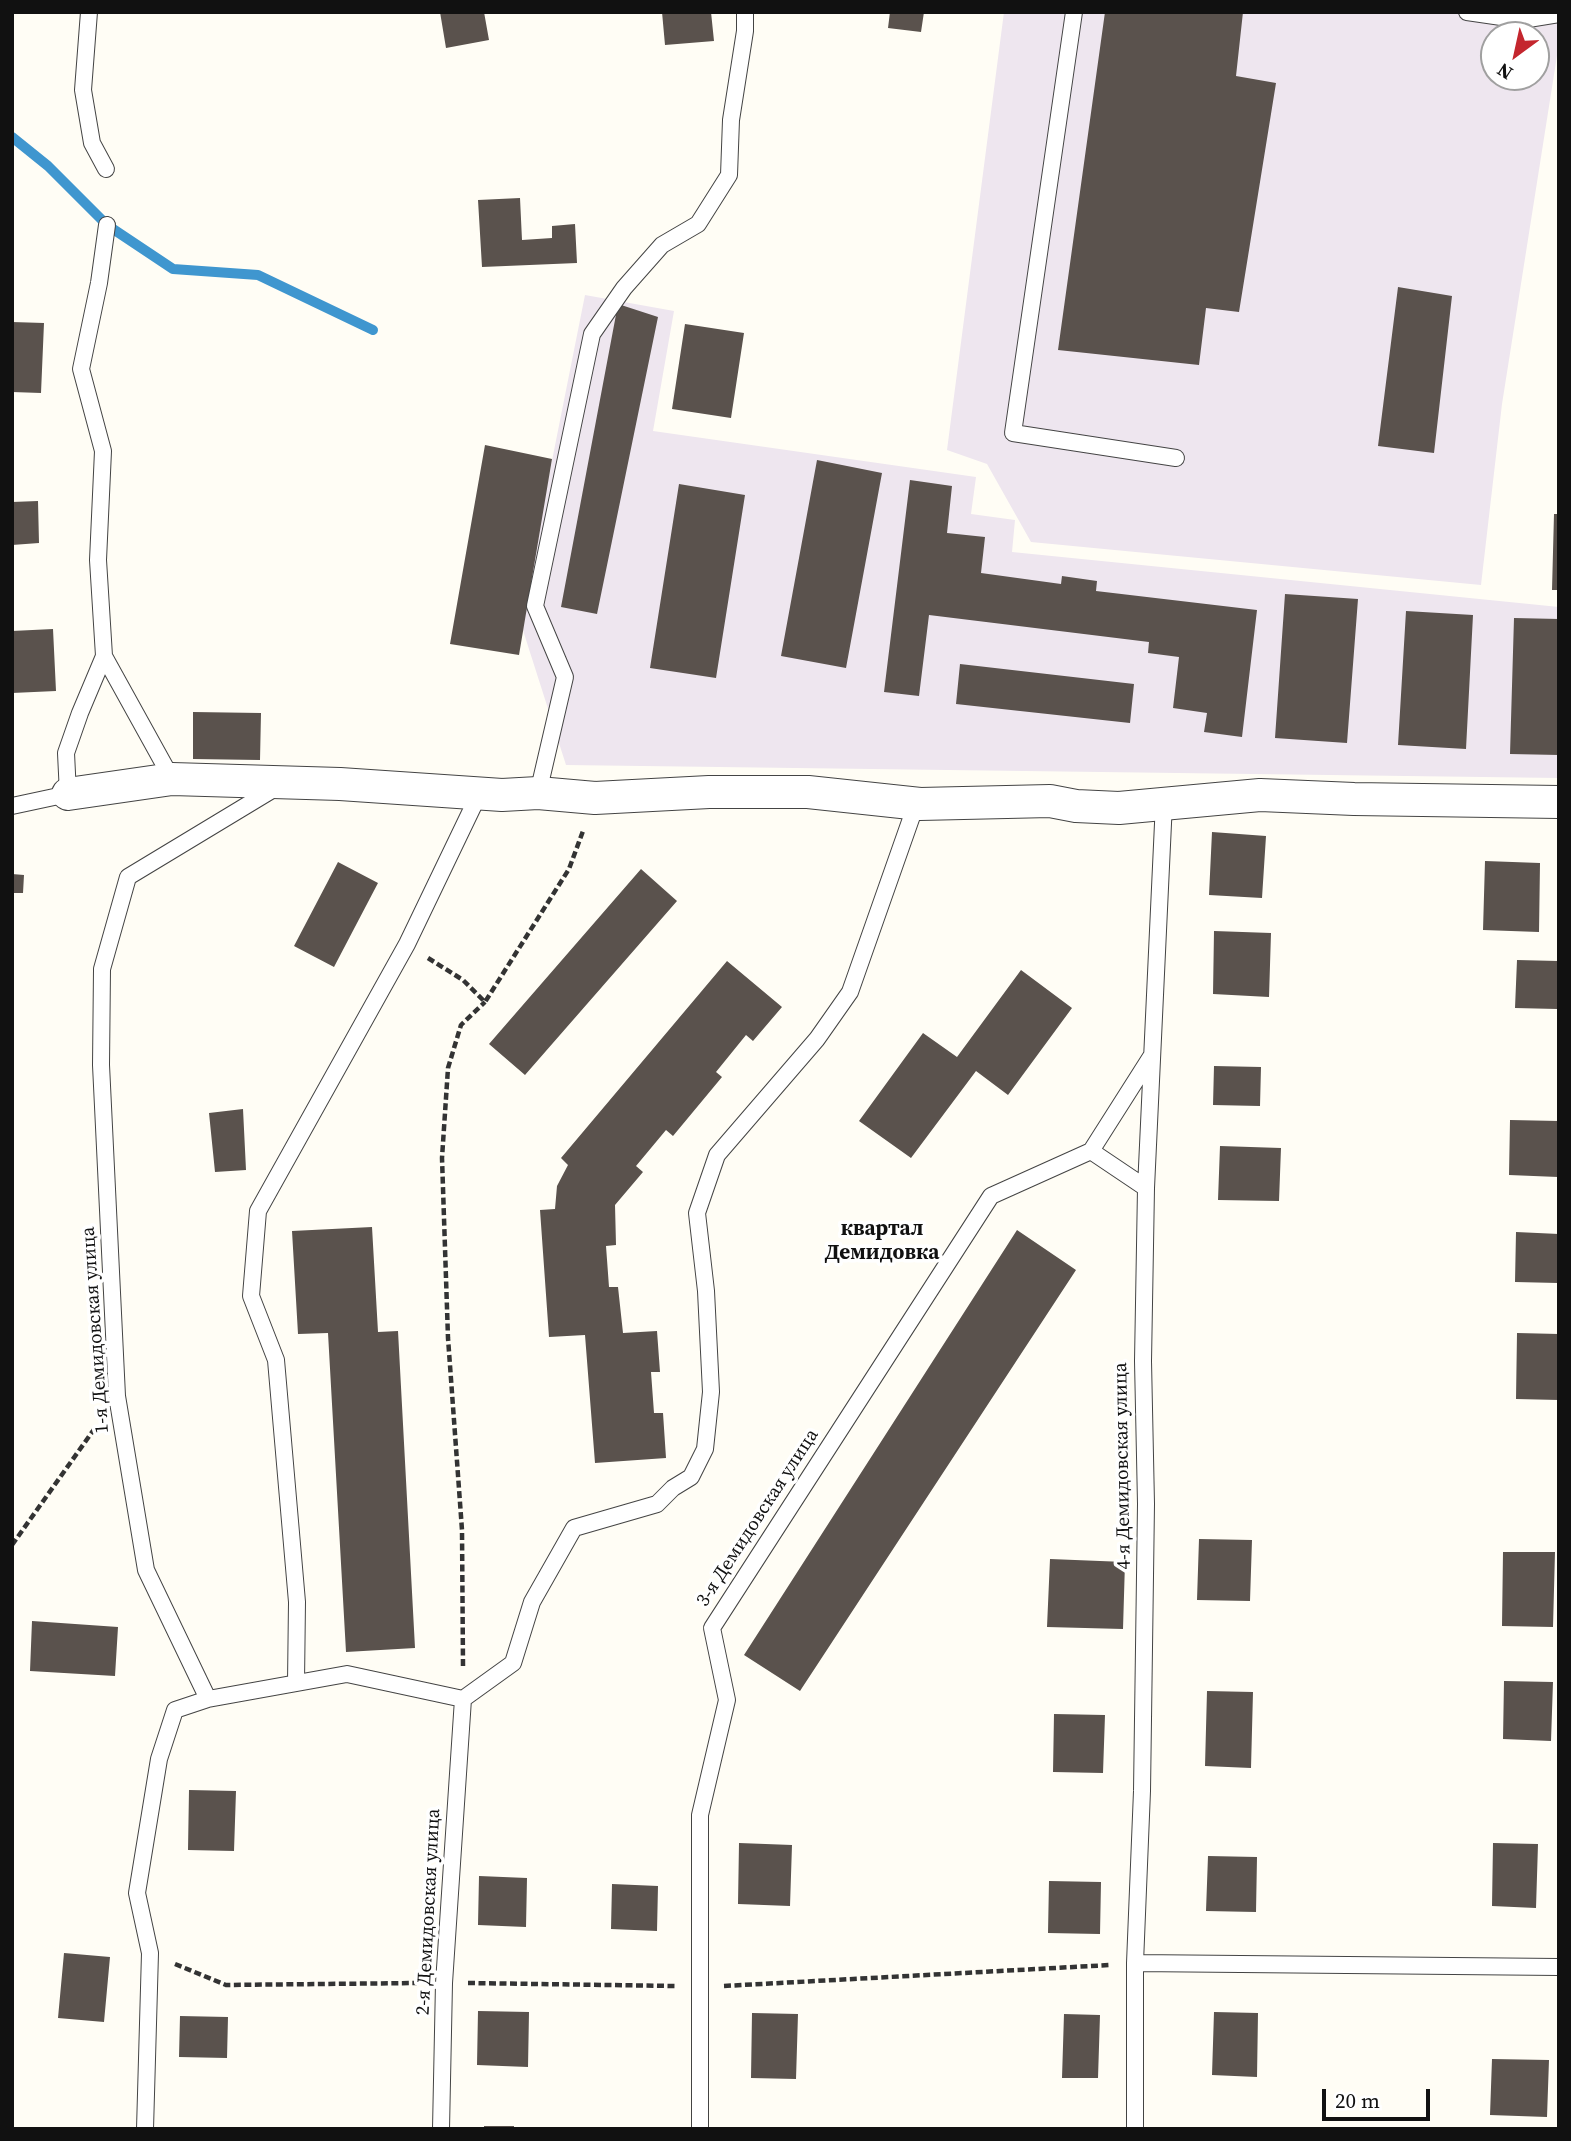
<!DOCTYPE html>
<meta charset="utf-8">
<style>
body{margin:0}
#map{position:relative;width:1571px;height:2141px;overflow:hidden;background:#fffdf5;font-family:"Source Serif 4",serif}
canvas{display:block}
.frame{position:absolute;inset:0;border:14px solid #111;pointer-events:none}
.north{position:absolute;left:1480px;top:21px;width:70px;height:70px;box-sizing:border-box;background:#fff;border:2px solid #a0a0a0;border-radius:50%;rotate:213deg;font-size:19px;font-weight:700;line-height:28px;text-align:center;color:#111}
.north::after{content:'';display:block;margin:auto;width:24px;height:32px;background:#c4262e;clip-path:polygon(50% 0,100% 100%,50% 72%,0 100%)}
.scale{position:absolute;left:1322px;top:2089px;width:108px;height:32px;box-sizing:border-box;border:4px solid #111;border-top:0;padding-left:9px;font-size:21px;line-height:24px;white-space:nowrap;color:#111;-webkit-text-stroke:5px #fff;paint-order:stroke}
</style>
<div id="map">
<canvas width="1571" height="2141"></canvas>
<div class="frame"></div>
<div class="north">N</div>
<div class="scale">20 m</div>
</div>
<script>
const ctx = document.querySelector('canvas').getContext('2d');
ctx.lineJoin = 'round';
function paint(path, color) { ctx.fillStyle = color; ctx.fill(path, 'evenodd'); }
function strokePath(path, color, width, dash) { ctx.strokeStyle = color; ctx.lineWidth = width; ctx.lineCap = dash ? 'butt' : 'round'; ctx.setLineDash(dash || []); ctx.stroke(path); }
function drawText(font, color, halo, rows, align = 'center') {
  ctx.font = font + ' "Source Serif 4",serif'; ctx.lineWidth = 7; ctx.setLineDash([]); ctx.textBaseline = 'middle'; ctx.strokeStyle = halo; ctx.fillStyle = color; for (const [text, x, y, turn = 0] of rows) {
    ctx.save(); ctx.translate(x, y); ctx.rotate((+turn || 0) * Math.PI / 180); ctx.textAlign = isNaN(turn) ? turn : align; if (halo) ctx.strokeText(text, 0, 0); ctx.fillText(text, 0, 0); ctx.restore();
  }
}
const industrial = new Path2D(`
 M 1004,12 L 1559,12 L 1559,43 L 1502,404 L 1481,585 L 1031,542 L 987,464 L 947,450 ZM 1494,35 L 1536,35 L 1536,77 L 1494,77 Z
 M 585,295 L 674,311 L 653,431 L 976,477 L 971,514 L 1015,520 L 1012,552 L 1559,607 L 1559,778 L 566,765 L 520,621 Z`);
const stream = new Path2D(`
 M 12,137 L 48,166 L 107,225 L 173,269 L 258,275 L 373,330`);
const building = new Path2D(`
 M 440,12 L 484,12 L 489,40 L 446,48 Z
 M 662,12 L 711,12 L 714,41 L 665,45 Z
 M 890,12 L 924,12 L 921,32 L 888,28 Z
 M 1105,12 L 1243,12 L 1236,76 L 1276,83 L 1239,312 L 1206,308 L 1199,365 L 1058,350 Z
 M 520,198 L 522,240 L 552,238 L 552,226 L 575,224 L 577,263 L 482,267 L 478,200 Z
 M 1398,287 L 1452,296 L 1434,453 L 1378,446 Z
 M 618,304 L 658,317 L 597,614 L 561,607 Z
 M 12,322 L 44,323 L 41,393 L 12,392 Z
 M 685,324 L 744,333 L 731,418 L 672,409 Z
 M 485,445 L 552,459 L 519,655 L 450,644 Z
 M 817,460 L 882,473 L 846,668 L 781,656 Z
 M 910,480 L 952,486 L 947,533 L 985,537 L 981,573 L 1061,584 L 1062,576 L 1097,581 L 1096,591 L 1257,610 L 1242,737 L 1204,732 L 1207,713 L 1173,708 L 1179,657 L 1148,653 L 1149,642 L 929,615 L 919,696 L 884,692 Z
 M 679,484 L 745,495 L 716,678 L 650,668 Z
 M 38,501 L 39,543 L 12,545 L 12,502 Z
 M 1554,514 L 1559,514 L 1559,590 L 1552,590 Z
 M 1285,594 L 1358,599 L 1347,743 L 1275,738 Z
 M 1406,611 L 1473,615 L 1466,749 L 1398,745 Z
 M 1514,618 L 1559,619 L 1559,755 L 1510,754 Z
 M 53,629 L 56,691 L 12,693 L 12,631 Z
 M 960,664 L 1134,684 L 1130,723 L 956,704 Z
 M 193,712 L 261,713 L 260,760 L 193,759 Z
 M 1212,832 L 1266,836 L 1262,898 L 1209,895 Z
 M 1485,861 L 1540,863 L 1539,932 L 1483,930 Z
 M 338,862 L 378,883 L 334,967 L 294,946 Z
 M 641,869 L 677,901 L 525,1075 L 489,1044 Z
 M 12,874 L 24,875 L 23,893 L 12,893 Z
 M 1214,931 L 1271,933 L 1269,997 L 1213,994 Z
 M 1517,960 L 1558,961 L 1557,1009 L 1515,1008 Z
 M 727,961 L 782,1007 L 753,1041 L 746,1035 L 716,1072 L 722,1077 L 673,1136 L 666,1130 L 636,1166 L 643,1172 L 615,1205 L 616,1245 L 606,1246 L 609,1287 L 618,1287 L 623,1333 L 657,1331 L 660,1372 L 651,1372 L 654,1413 L 663,1413 L 666,1458 L 595,1463 L 585,1335 L 549,1337 L 540,1210 L 555,1209 L 557,1186 L 568,1165 L 561,1158 Z
 M 1021,970 L 1072,1008 L 1008,1095 L 976,1071 L 911,1158 L 859,1121 L 923,1033 L 957,1057 Z
 M 1214,1066 L 1261,1067 L 1260,1106 L 1213,1105 Z
 M 243,1109 L 246,1170 L 215,1172 L 209,1113 Z
 M 1510,1120 L 1559,1121 L 1558,1177 L 1509,1175 Z
 M 1220,1146 L 1281,1148 L 1279,1201 L 1218,1200 Z
 M 372,1227 L 378,1332 L 398,1331 L 415,1648 L 346,1652 L 328,1333 L 298,1334 L 292,1231 Z
 M 1017,1230 L 1076,1270 L 800,1691 L 744,1655 Z
 M 1516,1232 L 1559,1234 L 1558,1283 L 1515,1282 Z
 M 1517,1333 L 1559,1334 L 1559,1400 L 1516,1399 Z
 M 1199,1539 L 1252,1540 L 1250,1601 L 1197,1600 Z
 M 1503,1552 L 1555,1552 L 1553,1627 L 1502,1626 Z
 M 1050,1559 L 1125,1562 L 1123,1629 L 1047,1627 Z
 M 32,1621 L 118,1627 L 115,1676 L 30,1671 Z
 M 1504,1681 L 1553,1682 L 1551,1741 L 1503,1739 Z
 M 1207,1691 L 1253,1692 L 1251,1768 L 1205,1766 Z
 M 1054,1714 L 1105,1715 L 1103,1773 L 1053,1772 Z
 M 189,1790 L 236,1791 L 234,1851 L 188,1850 Z
 M 739,1843 L 792,1845 L 790,1906 L 738,1904 Z
 M 1493,1843 L 1538,1844 L 1536,1908 L 1492,1906 Z
 M 1208,1856 L 1257,1857 L 1256,1912 L 1206,1911 Z
 M 479,1876 L 527,1878 L 526,1927 L 478,1925 Z
 M 1049,1881 L 1101,1882 L 1100,1934 L 1048,1933 Z
 M 612,1884 L 658,1886 L 657,1931 L 611,1929 Z
 M 64,1953 L 110,1957 L 104,2022 L 58,2018 Z
 M 478,2011 L 529,2012 L 528,2067 L 477,2065 Z
 M 1214,2012 L 1258,2013 L 1257,2077 L 1212,2075 Z
 M 752,2013 L 798,2014 L 796,2079 L 751,2078 Z
 M 1064,2014 L 1100,2015 L 1098,2078 L 1062,2078 Z
 M 180,2016 L 228,2017 L 227,2058 L 179,2057 Z
 M 1492,2059 L 1549,2060 L 1547,2117 L 1490,2115 Z
 M 484,2126 L 514,2126 L 514,2129 L 484,2129 Z`);
const path = new Path2D(`
 M 428,958 L 463,980 L 485,1002 L 569,869 L 583,831
 M 12,1545 L 95,1428
 M 463,1666 L 462,1530 L 448,1338 L 442,1158 L 448,1068 L 461,1025 L 485,1002
 M 175,1964 L 226,1985 L 417,1983
 M 468,1983 L 676,1986
 M 724,1986 L 1110,1965`);
const lane = new Path2D(`
 M 89,12 L 83,90 L 92,143 L 106,169
 M 1074,12 L 1013,433 L 1176,458
 M 1467,12 L 1522,20 L 1559,14
 M 107,225 L 99,283 L 81,369 L 103,451 L 98,560 L 104,656 L 172,779
 M 538,793 L 565,677 L 535,606 L 592,334 L 624,288 L 662,245 L 698,224 L 729,175 L 731,120 L 745,31 L 745,12
 M 12,806 L 68,794 L 66,753 L 80,713 L 104,656
 M 1091,1151 L 1146,1188
 M 296,1682 L 297,1602 L 276,1360 L 251,1296 L 258,1211 L 407,944 L 480,792
 M 208,1699 L 347,1674 L 463,1699 L 513,1663 L 532,1602 L 574,1528 L 657,1504 L 673,1488 L 691,1477 L 705,1449 L 711,1392 L 706,1291 L 697,1213 L 717,1155 L 817,1039 L 850,992 L 913,813 L 920,804
 M 1135,1963 L 1559,1967
 M 145,2129 L 150,1953 L 137,1893 L 159,1759 L 175,1710 L 208,1699 L 146,1570 L 117,1396 L 101,1065 L 102,969 L 128,877 L 277,787
 M 441,2129 L 444,1983 L 463,1699
 M 700,2129 L 700,1815 L 727,1700 L 712,1628 L 991,1196 L 1091,1151 L 1152,1055
 M 1135,2129 L 1135,1963 L 1142,1791 L 1146,1504 L 1143,1361 L 1146,1188 L 1164,802`);
const street = new Path2D(`
 M 68,794 L 172,779 L 340,784 L 502,795 L 538,793 L 595,798 L 709,792 L 808,792 L 920,804 L 1050,801 L 1076,806 L 1119,808 L 1260,795 L 1354,799 L 1559,802`);
const streetNames = [
 ["1-я Демидовская улица",96,1330,-94],
 ["4-я Демидовская улица",1123,1466,-91],
 ["3-я Демидовская улица",758,1518,-57],
 ["2-я Демидовская улица",429,1912,-87]
];
const neighbourhoodNames = [
 ["квартал",882,1230],
 ["Демидовка",882,1254]
];
paint(industrial, '#eee6ef');
strokePath(stream, '#3f96cf', 10);
paint(building, '#5a524d');
strokePath(lane, '#444', 18);
strokePath(street, '#444', 34);
strokePath(path, '#333', 4.5, [7, 3.5]);
strokePath(lane, '#fff', 16);
strokePath(street, '#fff', 32);
drawText('19px', '#111', '#fff', streetNames);
drawText('bold 21px', '#111', '#fff', neighbourhoodNames);
</script>
